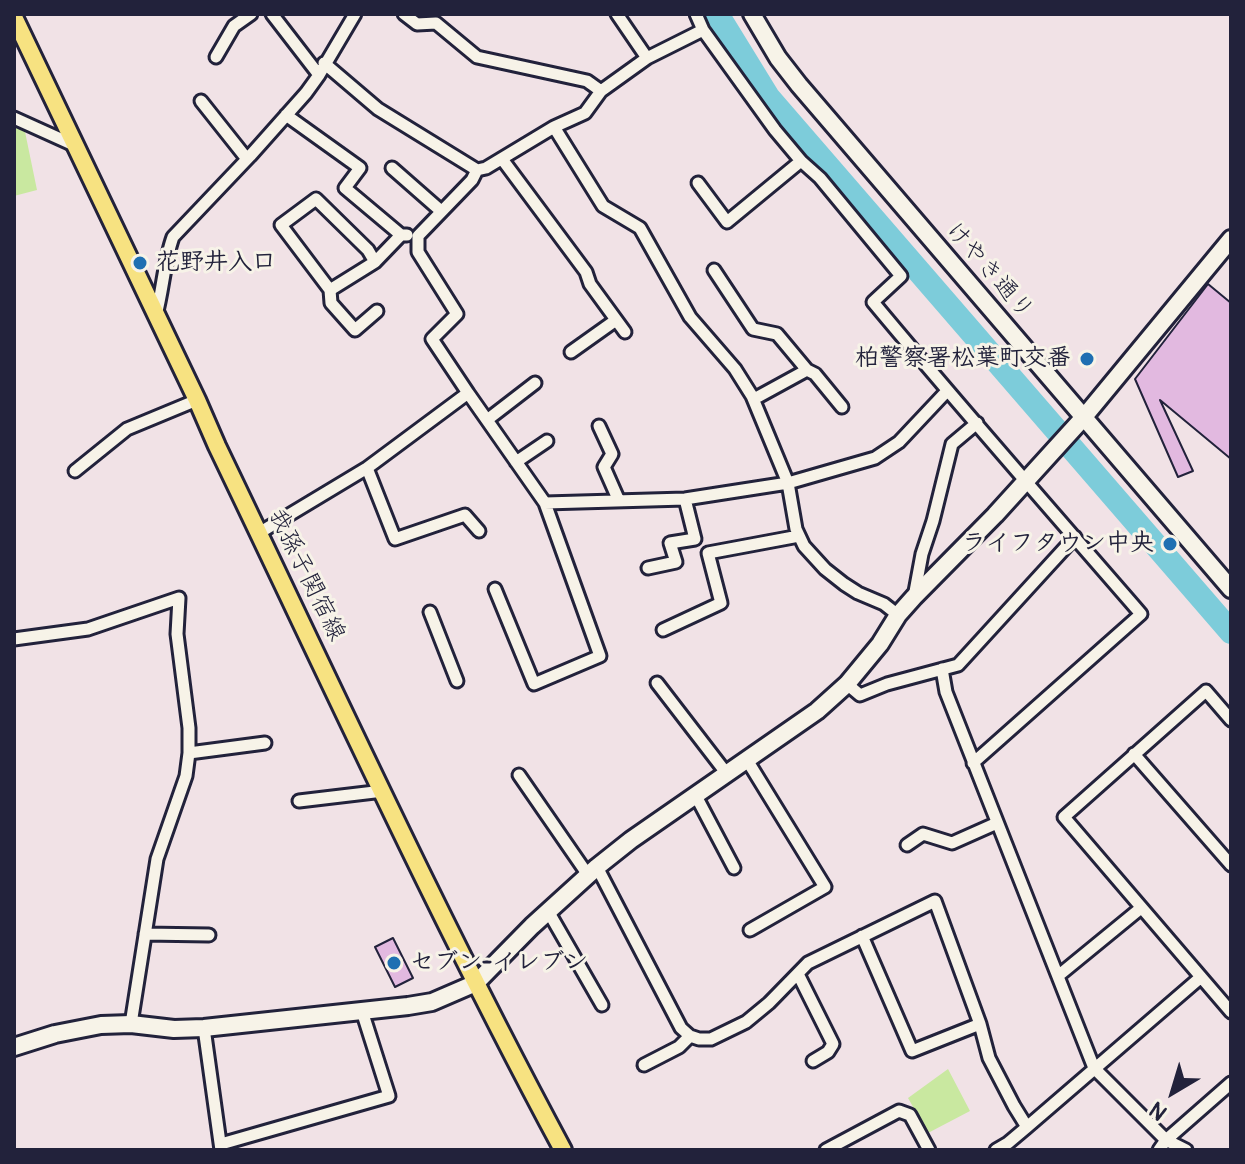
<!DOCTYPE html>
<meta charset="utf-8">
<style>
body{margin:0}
#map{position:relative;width:1245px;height:1164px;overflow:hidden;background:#f1e2e6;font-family:Pangolin,sans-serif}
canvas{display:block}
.frame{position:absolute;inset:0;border:16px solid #22223b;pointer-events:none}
.north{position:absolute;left:1133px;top:1052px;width:80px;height:80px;-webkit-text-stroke:6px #f7f3e8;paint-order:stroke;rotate:218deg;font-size:22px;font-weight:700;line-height:32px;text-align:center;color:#22223b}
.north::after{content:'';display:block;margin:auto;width:28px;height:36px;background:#22223b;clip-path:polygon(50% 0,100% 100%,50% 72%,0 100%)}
</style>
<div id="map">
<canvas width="1245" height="1164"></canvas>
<div class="frame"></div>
<div class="north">N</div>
</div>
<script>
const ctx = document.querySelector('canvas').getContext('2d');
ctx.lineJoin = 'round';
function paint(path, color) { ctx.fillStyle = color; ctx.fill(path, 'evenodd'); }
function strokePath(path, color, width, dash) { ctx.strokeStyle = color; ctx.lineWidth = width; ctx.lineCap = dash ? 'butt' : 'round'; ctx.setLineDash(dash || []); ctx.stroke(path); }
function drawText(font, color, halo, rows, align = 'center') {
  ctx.font = font + ' Pangolin,"Klee One",sans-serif'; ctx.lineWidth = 6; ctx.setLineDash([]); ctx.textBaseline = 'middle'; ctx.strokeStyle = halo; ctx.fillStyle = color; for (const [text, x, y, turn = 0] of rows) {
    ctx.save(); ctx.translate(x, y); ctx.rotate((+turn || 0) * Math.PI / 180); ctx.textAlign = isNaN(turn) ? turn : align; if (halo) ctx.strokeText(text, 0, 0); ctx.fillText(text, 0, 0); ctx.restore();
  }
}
const green = new Path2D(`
 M 14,118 L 23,122 L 37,190 L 14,196 Z
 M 948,1069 L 970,1111 L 928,1133 L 908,1098 Z`);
const river = new Path2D(`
 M 717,14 L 768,97 L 1231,632`);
const building = new Path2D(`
 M 1208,284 L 1231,303 L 1231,459 L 1160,400 L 1193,471 L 1178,477 L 1135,379 Z
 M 393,938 L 413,978 L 395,987 L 375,947 Z`);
const street = new Path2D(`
 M 272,14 L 319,75
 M 404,14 L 417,24 L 436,23 L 477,57 L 587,81 L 601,91
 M 617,14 L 647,58
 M 696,14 L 703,30 L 775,130 L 801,161 L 820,178 L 901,276 L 873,302 C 961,408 1051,510 1141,614 L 973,763
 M 216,57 L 234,26 L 251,14
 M 324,63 L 378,109 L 477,170 L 486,168 L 554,127 L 585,113 L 601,91 L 647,58 L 703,30
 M 201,101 L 247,159
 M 286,115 L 360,168 L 345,188 L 401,235 L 407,235
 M 14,118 L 76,146
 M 554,127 L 603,206 L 640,228 L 690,317 L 735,369 L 752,396 L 788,483 L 796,529 L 804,546 L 825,569 L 844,584 L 858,593 L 884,604 L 898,615
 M 502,159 L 586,272 L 590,284 L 625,332
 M 392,168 L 441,211
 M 698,183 L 727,222 L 801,161
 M 375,262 L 368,250 L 316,199 L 281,225 L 330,290 L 375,262 L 401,235
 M 714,270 L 753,329 L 777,334 L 807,370 L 754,399
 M 330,290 L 331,303 L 355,330 L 377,311
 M 156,315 C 163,289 164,262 173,237 L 250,156 L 306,93 L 319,75 L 355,14
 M 571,352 L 616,320
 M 807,370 L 815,374 L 842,407
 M 468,393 L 432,339 L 457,314 L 418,252 L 418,236 L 472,180 L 477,170
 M 487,420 L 535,383
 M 599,426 L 612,454 L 604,467 L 619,501
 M 516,462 L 547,441
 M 367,468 L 395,539 L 465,515 L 479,531
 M 75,471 L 127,429 L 197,400
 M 545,503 L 685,499 L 788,483 L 875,458 L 899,442 L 947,391
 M 259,533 L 367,468 L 468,393 L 545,503 L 600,656 L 534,684 L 495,589
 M 648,568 L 676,562 L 670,543 L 695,539 L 685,499
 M 914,597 L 922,554 L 933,521 L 952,444 L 977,423
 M 430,612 L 457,681
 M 663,630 L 721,603 L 708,553 L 799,536
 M 14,639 L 88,629 L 179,598 L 177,634 L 189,728 L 189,753 L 186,776 L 157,859 L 131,1024
 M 942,669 L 946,692 L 1094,1068 L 1166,1140 L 1186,1150
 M 657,683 L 727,774
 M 847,684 L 860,695 L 887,684 L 958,665 L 1075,537
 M 1231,720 L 1206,691 L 1064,817 L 1231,1012
 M 189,753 L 265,743
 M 1134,754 L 1231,865
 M 747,760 L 825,887 L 750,930
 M 519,775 L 588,875
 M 696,796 L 734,868
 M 299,801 L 383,791
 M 907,845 L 923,834 L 952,843 L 997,823
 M 597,867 L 681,1028 L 690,1036 L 699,1039 L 711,1039 L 746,1022 L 769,1003 L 808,963 L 935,901 L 980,1024 L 989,1058 L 1014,1106 L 1027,1127
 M 548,911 L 602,1005
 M 145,934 L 209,935
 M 862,936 L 912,1051 L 980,1024
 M 798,974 L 833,1044 L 828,1052 L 813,1061
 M 1058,976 L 1141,908
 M 204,1028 L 221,1150
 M 644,1065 L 679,1047 L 690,1036
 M 221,1144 L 389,1096 L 362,1011
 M 826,1150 L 899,1111 L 910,1115 L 929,1150
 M 996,1150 L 1008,1143 L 1027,1127 L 1201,977
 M 1159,1150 L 1166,1140 L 1231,1083`);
const secondary = new Path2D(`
 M 752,14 L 778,58 L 799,85 L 1231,589
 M 14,1047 L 55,1034 L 101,1025 L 131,1024 L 174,1029 L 204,1028 L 408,1006 L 432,1002 L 476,983 L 532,926 L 597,867 L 631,840 L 817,711 L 847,684 L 880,644 L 898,615 L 914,597 L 995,515 L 1084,417 L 1231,239`);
const primary = new Path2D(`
 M 14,17 L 197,400 L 217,446 C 330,681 439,920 563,1150`);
const markers = [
 [140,263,8,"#1f6fb2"],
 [1087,359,8,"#1f6fb2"],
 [1170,544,8,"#1f6fb2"],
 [394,963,8,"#1f6fb2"]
];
const poiNames = [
 ["花野井入口",156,263],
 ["柏警察署松葉町交番",1071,359,"right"],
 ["ライフタウン中央",1154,544,"right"],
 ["セブン-イレブン",410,963]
];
const streetNames = [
 ["けやき通り",989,271,49],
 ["我孫子関宿線",306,575,64]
];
paint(green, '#c9e8a0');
strokePath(river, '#7dccda', 24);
paint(building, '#e2b9e0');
strokePath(building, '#22223b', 2);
strokePath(street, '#22223b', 17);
strokePath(secondary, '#22223b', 22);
strokePath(primary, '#22223b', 22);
strokePath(street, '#f7f3e8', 11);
strokePath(secondary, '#f7f3e8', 16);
strokePath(primary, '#f7e281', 16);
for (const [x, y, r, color] of markers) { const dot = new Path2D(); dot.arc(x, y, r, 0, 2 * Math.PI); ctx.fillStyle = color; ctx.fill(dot); strokePath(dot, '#f7f3e8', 3); }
drawText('bold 24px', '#22223b', '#f7f3e8', poiNames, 'left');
drawText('24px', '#22223b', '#f7f3e8', streetNames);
</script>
